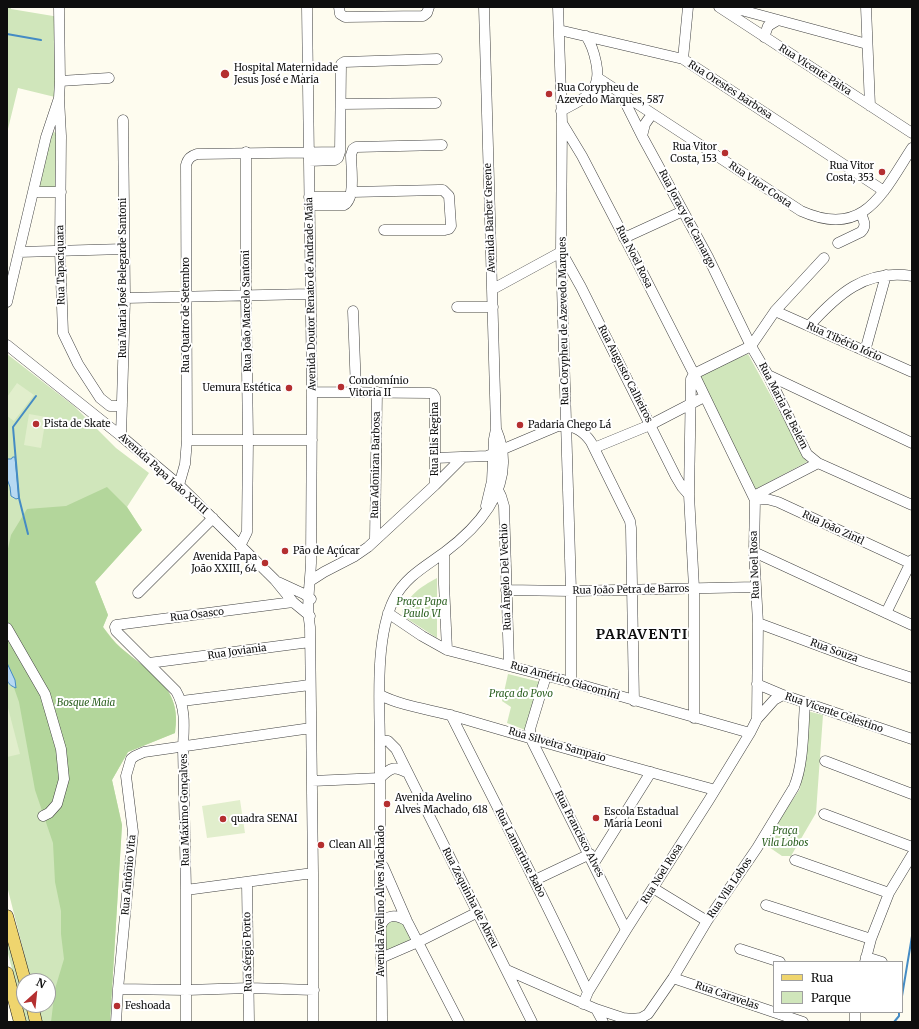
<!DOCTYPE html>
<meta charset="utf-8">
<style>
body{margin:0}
#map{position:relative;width:919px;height:1029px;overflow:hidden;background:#fefcef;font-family:Merriweather,serif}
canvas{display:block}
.frame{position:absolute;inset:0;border:8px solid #0e0e0e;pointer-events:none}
.legend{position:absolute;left:773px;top:961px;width:130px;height:52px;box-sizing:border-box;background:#fff;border:1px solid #9f9f9f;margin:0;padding:5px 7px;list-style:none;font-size:12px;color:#0e0e0e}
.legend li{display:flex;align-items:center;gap:8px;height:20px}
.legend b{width:20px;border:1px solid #9f9f9f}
.north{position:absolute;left:16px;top:973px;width:40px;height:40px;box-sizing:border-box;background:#fff;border:1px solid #9f9f9f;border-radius:50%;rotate:27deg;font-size:11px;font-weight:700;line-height:16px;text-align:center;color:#0e0e0e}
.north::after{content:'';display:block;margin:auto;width:14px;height:18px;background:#b42f30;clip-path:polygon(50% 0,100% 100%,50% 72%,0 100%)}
</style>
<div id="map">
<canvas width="919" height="1029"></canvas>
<div class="frame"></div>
<ul class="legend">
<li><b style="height:5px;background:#efd56e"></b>Rua</li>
<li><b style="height:11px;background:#d0e6bb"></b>Parque</li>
</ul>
<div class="north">N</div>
</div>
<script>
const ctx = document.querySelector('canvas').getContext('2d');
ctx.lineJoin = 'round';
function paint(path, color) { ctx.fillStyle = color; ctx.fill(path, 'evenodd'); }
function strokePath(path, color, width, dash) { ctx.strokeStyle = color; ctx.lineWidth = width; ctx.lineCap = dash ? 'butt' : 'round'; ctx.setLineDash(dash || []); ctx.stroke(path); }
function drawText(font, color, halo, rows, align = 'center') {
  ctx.font = font + ' Merriweather,serif'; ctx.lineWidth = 4; ctx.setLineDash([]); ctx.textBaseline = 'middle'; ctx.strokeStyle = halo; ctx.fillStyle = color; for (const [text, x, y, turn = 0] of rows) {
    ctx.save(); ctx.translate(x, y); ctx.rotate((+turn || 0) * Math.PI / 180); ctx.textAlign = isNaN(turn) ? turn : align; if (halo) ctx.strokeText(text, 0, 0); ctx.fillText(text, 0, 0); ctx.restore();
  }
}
const green = new Path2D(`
 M 7,7 L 11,7 L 11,9 L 59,17 L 59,98 L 18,88 L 7,133 Z
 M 54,132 L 58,134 L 59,190 L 37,190 L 51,134 Z
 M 7,354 L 74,406 L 116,448 L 149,473 L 127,507 L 142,530 L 95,582 L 108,615 L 103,627 C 109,634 114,642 121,648 C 150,673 183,688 175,733 L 128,752 L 112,780 L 122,825 L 110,1022 L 41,1022 L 37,1005 L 48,1005 L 48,981 L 31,981 L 7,886 Z
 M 748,354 L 807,462 L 752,491 L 697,376 Z
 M 437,578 L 437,638 L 403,616 L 402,610 C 413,592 419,588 437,578 Z
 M 508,674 L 540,682 L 528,731 L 507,723 L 511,707 L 502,701 Z
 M 807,711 L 823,715 L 816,813 L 791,856 L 782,856 L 763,843 L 800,789 Z
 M 401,919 L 417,943 L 384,956 L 385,923 L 390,920 Z
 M 7,929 L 24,993 L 24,1005 L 27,1005 L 32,1022 L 26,1022 L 7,950 Z`);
const forest = new Path2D(`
 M 107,487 L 127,507 L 142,530 L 95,582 L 108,615 L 103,627 C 108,634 114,642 121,648 C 150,673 183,687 175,733 L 128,752 L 112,780 L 122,825 L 110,1022 L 51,1022 L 55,989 L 64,959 L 61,934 L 61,911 L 55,882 L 53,843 L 35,790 L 19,702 L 7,668 L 7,553 L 11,535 L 27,509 L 66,506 Z`);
const pitch = new Path2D(`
 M 17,383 L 34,395 L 14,421 L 7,416 L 7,397 Z
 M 29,414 L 46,417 L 41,448 L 24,445 Z
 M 7,704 L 20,754 L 7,757 Z
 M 240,800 L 245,833 L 207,838 L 202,806 Z`);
const water = new Path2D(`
 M 13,457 L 15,457 L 19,498 L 16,499 L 11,496 L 10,487 L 7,479 L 7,459 L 11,459 Z
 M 7,663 L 15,680 L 16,688 C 3,683 7,675 7,663 Z`);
const stream = new Path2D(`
 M 7,34 L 41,40
 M 28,534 L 19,498 L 13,427 L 36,396
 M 902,996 L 912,936
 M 894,1022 L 899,1016 L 899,1012`);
const minor = new Path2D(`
 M 307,7 L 312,392 L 311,563 C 310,585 306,605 310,627 L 313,873 L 313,1022
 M 339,7 L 340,14 L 345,17 L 423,16 L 427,13 L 429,7
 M 484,7 L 496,429 L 494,439 L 492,481 L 486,506
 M 558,7 L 562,123 L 561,252 L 571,591 L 571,682
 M 719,7 L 912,133
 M 730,7 L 867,44
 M 866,7 L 870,106
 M 559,30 L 683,59 L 884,191
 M 764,37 L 768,26 L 778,20
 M 683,59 L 688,7
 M 598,78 L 801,211 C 864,239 882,194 912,148
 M 60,81 L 109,78
 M 621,94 L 642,136 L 708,257 L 751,346 L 768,375 L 807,454 L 818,463 L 912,505
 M 59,98 L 61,136 L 60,251 L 63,333 L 78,364 L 100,398 L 110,406 L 122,406
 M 341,104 L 436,103
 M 561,111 C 575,103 595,96 597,78 C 598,73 597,67 596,62 C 594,52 592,45 586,36
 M 562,123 L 582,156 L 635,258 L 694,374 L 755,500 L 754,552 L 758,623 L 757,719 L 750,733 L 709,800 L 626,930 L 588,992 L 583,1004
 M 642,136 L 645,124 L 652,114
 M 309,161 L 335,160 L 338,158 L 340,152 L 341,64 L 344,62 L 437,59
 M 33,192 L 61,192
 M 352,192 L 439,190 L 443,190 L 449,196 L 451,226 L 449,229 L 445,230 L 384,230
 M 309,197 L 350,197
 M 309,205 L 344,205 C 356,199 351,167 351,155 L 353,149 L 356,147 L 442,145
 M 624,238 L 683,211
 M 838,243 L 861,232 C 867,226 864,221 861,214
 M 19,252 L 124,249
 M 562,253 L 581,287 L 676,477 L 682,487 L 689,495
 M 493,289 L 561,252
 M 125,298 L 310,294
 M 7,302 L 46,137 L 59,98 L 60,81 L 59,7
 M 457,307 L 493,307
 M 353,311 L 356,391
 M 775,311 L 912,372
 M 809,326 C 838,294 865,269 912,276
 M 7,345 L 121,436 L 179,485 L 275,580 L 293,602 L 310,616
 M 865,351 L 886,275
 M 768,375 L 912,443
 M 312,392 L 430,393 L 433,394 L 435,397 L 435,485
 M 121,436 L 125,298 L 123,120
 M 187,440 L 312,440
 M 594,448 L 650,425 L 704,397
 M 435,458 L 487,456 L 558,426 C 573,424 583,430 591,442 L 630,521 L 631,528 L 634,701
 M 179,485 L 185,464 L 187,440 L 186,165 C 188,158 191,156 197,154 L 340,152
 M 498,490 L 501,496 L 504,506 L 509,665
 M 754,496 L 818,463
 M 755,500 L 767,499 L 778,502 L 910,563
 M 375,539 L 377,392
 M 240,546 L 247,532 L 248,440 L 246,296 L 246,152
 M 754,552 L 912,625
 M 444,553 L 444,584 L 447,650
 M 310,581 L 324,572 L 355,556 L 368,547 L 435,485 L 463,457
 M 278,582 L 304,594 L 311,599
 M 506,590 L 571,591 L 756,587
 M 138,593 L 213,518
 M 388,613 L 422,636 L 447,650 L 571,682 L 750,733
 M 886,613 L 912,560
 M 758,623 L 863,662 L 912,678
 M 7,628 L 45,694 L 61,749 L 64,779 L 57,804 L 49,813 L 43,816
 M 149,663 L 310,642
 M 546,676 L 530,729 L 531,739 L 626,930
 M 757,684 L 783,695 L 912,739
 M 380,695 C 406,708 437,710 464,719 C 548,744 632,767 715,790
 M 182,701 L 310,685
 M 451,715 C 497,807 545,899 588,992
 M 694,718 L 694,588 L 689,495 L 691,379 L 694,374 L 751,346 L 775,311 L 824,258
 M 757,719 L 774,700 L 783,695
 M 380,740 L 388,741 L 396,749 L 532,1022
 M 825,761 L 912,794
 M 380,778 C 391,767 394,766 408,773
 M 312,781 L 380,778
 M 824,814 L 912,847
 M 795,860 L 889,893
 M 594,863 L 651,772
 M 383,866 L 407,921 L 459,1022
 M 535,880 L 590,854
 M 247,883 L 249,1022
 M 653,888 L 707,921
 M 186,890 L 313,873
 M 766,905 L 871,939
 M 381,926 C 385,914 397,914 407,921
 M 740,949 L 780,962
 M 866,957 L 882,962
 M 381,958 L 418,942 L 478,912
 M 865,962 L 871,939 L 889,893 L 912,855
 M 507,970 L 596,1009 L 623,1018 L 632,1019 L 641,1018 L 648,1014 L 673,978 L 707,921 L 757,848 L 794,787 C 804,763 803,729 805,703
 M 673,978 L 803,1022
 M 118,989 L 187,990 L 249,988 L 314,990
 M 596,1009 L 603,1022
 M 116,1022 L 118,989 L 133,832 L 126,776 L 131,759 L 135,756 L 144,752 L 311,728
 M 186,1022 L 186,890 L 183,747 C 184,727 186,708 176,691 L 116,631 L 115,627 L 116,625 L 293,602
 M 382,1022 C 382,980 381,938 380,897 C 380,848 380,800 380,752 C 380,708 374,639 394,599 C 405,577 426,566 445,552 C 485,522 518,481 496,429
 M 855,1022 L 855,1012`);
const major = new Path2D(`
 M 7,916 L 25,981
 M 7,973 L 20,1022
 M 32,1005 L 36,1022`);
const markers = [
 [225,74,5,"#b42f30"],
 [549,94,4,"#b42f30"],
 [725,153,4,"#b42f30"],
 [882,172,4,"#b42f30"],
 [341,387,4,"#b42f30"],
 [289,388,4,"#b42f30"],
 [36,424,4,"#b42f30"],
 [520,425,4,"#b42f30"],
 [285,551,4,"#b42f30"],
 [265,563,4,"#b42f30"],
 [387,804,4,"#b42f30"],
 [596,818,4,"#b42f30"],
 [223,819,4,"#b42f30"],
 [321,845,4,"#b42f30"],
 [117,1006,4,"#b42f30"]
];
const poiNames = [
 ["Hospital Maternidade",234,68],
 ["Jesus José e Maria",234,80],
 ["Rua Corypheu de",557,88],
 ["Azevedo Marques, 587",557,100],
 ["Rua Vitor",717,147,"right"],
 ["Costa, 153",717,159,"right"],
 ["Rua Vitor",874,166,"right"],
 ["Costa, 353",874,178,"right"],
 ["Condomínio",349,381],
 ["Vitoria II",349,393],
 ["Uemura Estética",281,388,"right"],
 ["Pista de Skate",44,424],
 ["Padaria Chego Lá",528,425],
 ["Pão de Açúcar",293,551],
 ["Avenida Papa",257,557,"right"],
 ["João XXIII, 64",257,569,"right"],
 ["Avenida Avelino",395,798],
 ["Alves Machado, 618",395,810],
 ["Escola Estadual",604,812],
 ["Maria Leoni",604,824],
 ["quadra SENAI",231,819],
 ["Clean All",329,845],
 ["Feshoada",125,1006]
];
const streetNames = [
 ["Rua Vicente Paiva",815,70,33],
 ["Rua Orestes Barbosa",730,90,33],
 ["Rua Vitor Costa",760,185,34],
 ["Avenida Barber Greene",490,218,-92],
 ["Rua Joracy de Camargo",687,219,62],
 ["Rua Noel Rosa",634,257,63],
 ["Rua Tapaciquara",61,265,-91],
 ["Rua Maria José Belegarde Santoni",123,278,-90],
 ["Avenida Doutor Renato de Andrade Maia",311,294,-91],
 ["Rua João Marcelo Santoni",247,311,-91],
 ["Rua Quatro de Setembro",186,315,-90],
 ["Rua Corypheu de Azevedo Marques",564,321,-91],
 ["Rua Tibério Iório",844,342,24],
 ["Rua Augusto Calheiros",625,374,63],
 ["Rua Maria de Belém",783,406,63],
 ["Rua Elis Regina",435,439,-90],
 ["Rua Adoniran Barbosa",376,465,-89],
 ["Avenida Papa João XXIII",163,474,42],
 ["Rua João Zintl",833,528,25],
 ["Rua Noel Rosa",755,565,-92],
 ["Rua Ângelo Del Vechio",506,577,-92],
 ["Rua João Petra de Barros",631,590,-1],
 ["Rua Osasco",197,615,-7],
 ["Rua Souza",834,651,20],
 ["Rua Joviania",237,652,-8],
 ["Rua Américo Giacomini",565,681,16],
 ["Rua Vicente Celestino",834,713,19],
 ["Rua Silveira Sampaio",557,745,16],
 ["Rua Máximo Gonçalves",185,810,-91],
 ["Rua Francisco Alves",579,834,63],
 ["Rua Lamartine Babo",520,853,63],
 ["Rua Noel Rosa",662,874,-58],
 ["Rua Antônio Vita",129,875,-85],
 ["Rua Vila Lobos",730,888,-56],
 ["Rua Zequinha de Abreu",470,898,63],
 ["Avenida Avelino Alves Machado",381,901,-90],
 ["Rua Sérgio Porto",248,952,-91],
 ["Rua Caravelas",727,996,19]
];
const parkNames = [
 ["Praça Papa",422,602],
 ["Paulo VI",422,614],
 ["Praça do Povo",521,694],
 ["Bosque Maia",86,703],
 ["Praça",785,831],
 ["Vila Lobos",785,843]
];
const districtNames = [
 ["PARAVENTI",642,635]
];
paint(green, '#d0e6bb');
paint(forest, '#b3d69b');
paint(pitch, '#e1eecc');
paint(water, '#b7d9f2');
strokePath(water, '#448bc4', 1);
strokePath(stream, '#448bc4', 2);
strokePath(minor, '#414141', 11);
strokePath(major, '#1f1f1f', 13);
strokePath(minor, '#fff', 10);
strokePath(major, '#efd56e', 12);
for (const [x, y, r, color] of markers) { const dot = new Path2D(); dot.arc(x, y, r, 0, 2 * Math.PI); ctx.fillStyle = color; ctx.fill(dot); strokePath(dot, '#fff', 1.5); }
drawText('10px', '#0e0e0e', '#fff', poiNames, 'left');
drawText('10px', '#0e0e0e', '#fff', streetNames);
drawText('italic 10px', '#2d6122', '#fff', parkNames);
ctx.letterSpacing = '1px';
drawText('bold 14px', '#0e0e0e', '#fff', districtNames);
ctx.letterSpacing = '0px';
</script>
